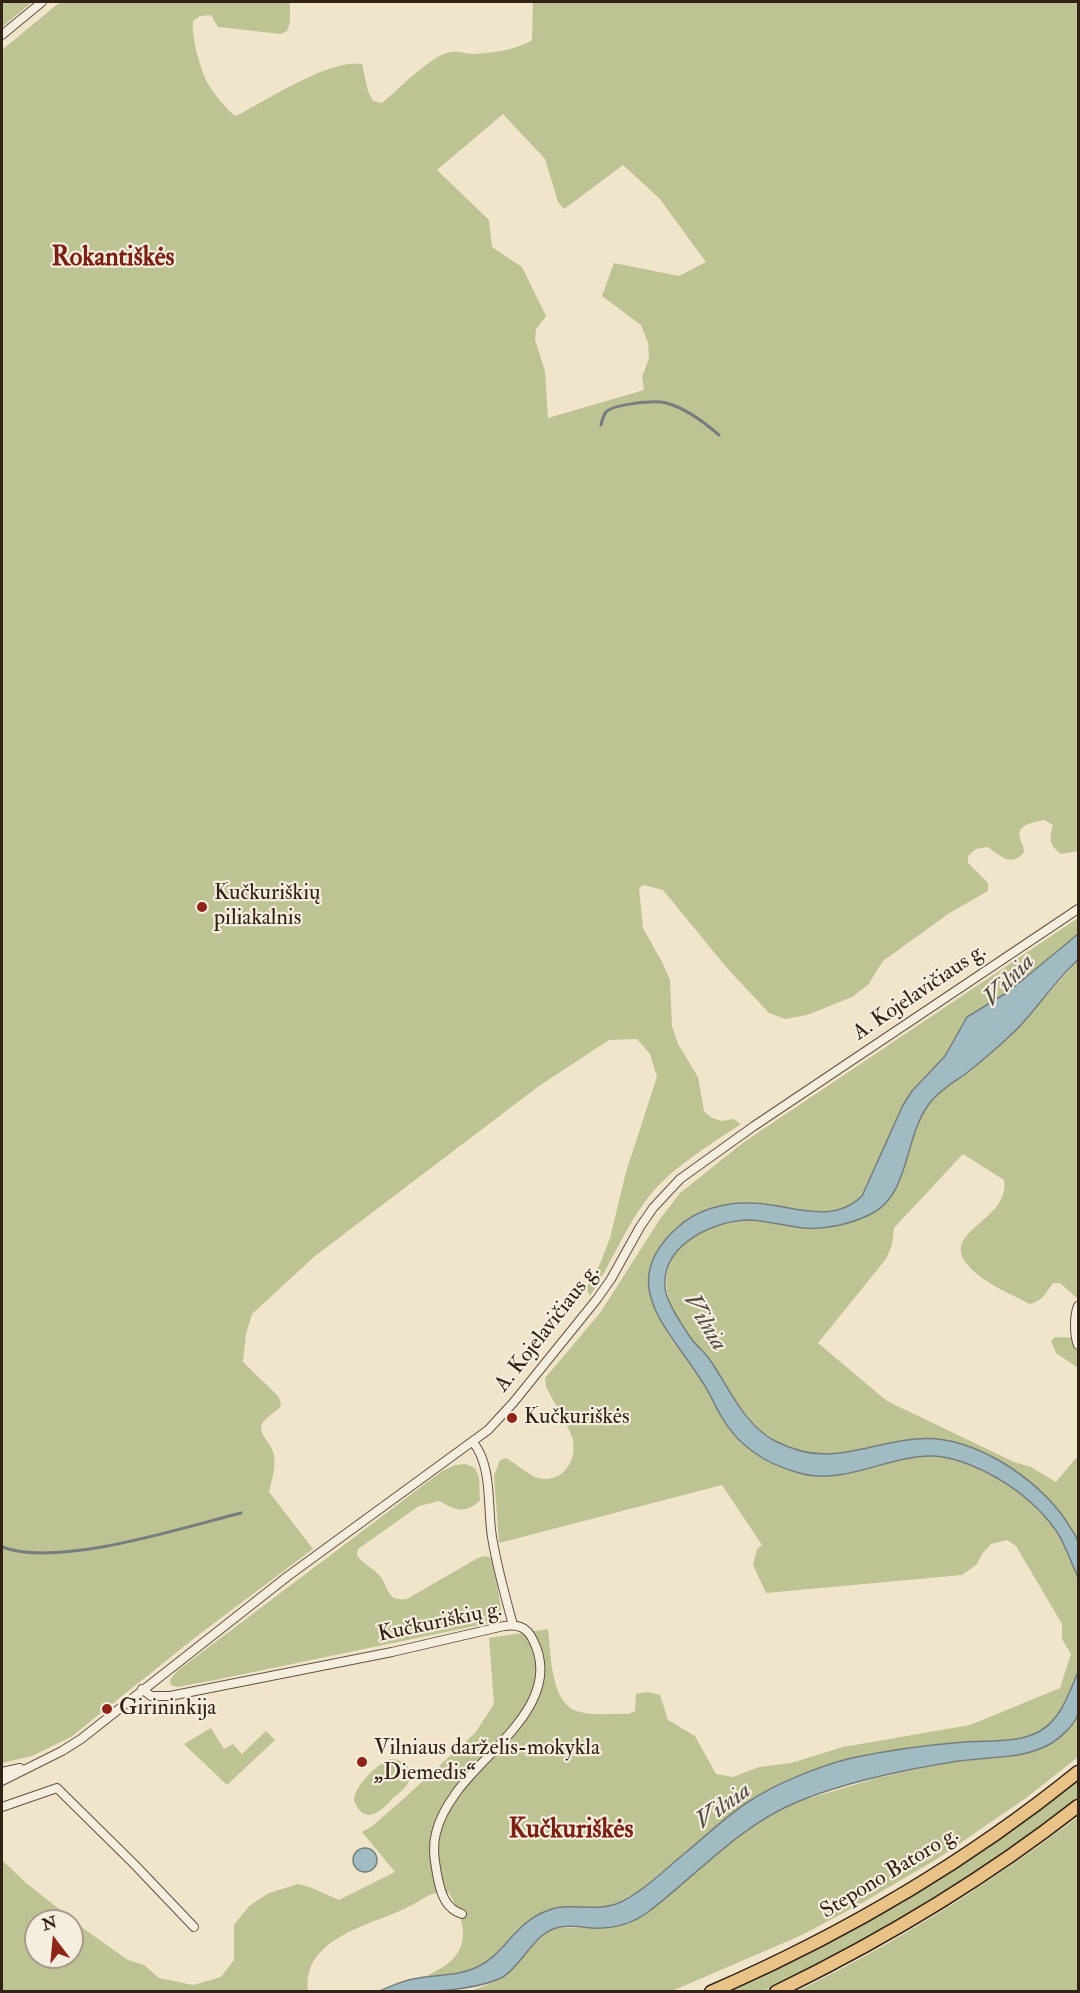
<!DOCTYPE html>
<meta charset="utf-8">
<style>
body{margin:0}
#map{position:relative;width:1080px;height:1993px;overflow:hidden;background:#f0e4cb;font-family:"IM FELL Double Pica",serif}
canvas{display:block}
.frame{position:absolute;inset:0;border:3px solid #322215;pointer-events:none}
.north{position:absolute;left:24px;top:1909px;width:60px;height:60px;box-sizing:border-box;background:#f5eddd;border:2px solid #a79c8d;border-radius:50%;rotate:344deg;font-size:16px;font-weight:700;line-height:24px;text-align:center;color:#322215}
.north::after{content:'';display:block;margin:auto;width:21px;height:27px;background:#8f2418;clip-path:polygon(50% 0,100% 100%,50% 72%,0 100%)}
</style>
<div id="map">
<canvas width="1080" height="1993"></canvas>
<div class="frame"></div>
<div class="north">N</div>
</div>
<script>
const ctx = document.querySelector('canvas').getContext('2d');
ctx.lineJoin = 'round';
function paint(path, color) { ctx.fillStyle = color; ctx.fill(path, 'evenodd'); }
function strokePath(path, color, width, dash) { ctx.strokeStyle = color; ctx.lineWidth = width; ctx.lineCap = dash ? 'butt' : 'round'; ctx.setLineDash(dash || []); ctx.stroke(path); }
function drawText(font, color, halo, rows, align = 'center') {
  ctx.font = font + ' "IM FELL Double Pica",serif'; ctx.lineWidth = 4.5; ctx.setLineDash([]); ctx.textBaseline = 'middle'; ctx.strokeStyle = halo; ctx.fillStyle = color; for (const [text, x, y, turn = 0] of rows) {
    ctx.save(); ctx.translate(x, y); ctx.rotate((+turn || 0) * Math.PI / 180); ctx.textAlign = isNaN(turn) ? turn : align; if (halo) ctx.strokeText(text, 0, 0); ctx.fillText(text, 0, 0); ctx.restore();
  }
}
const green = new Path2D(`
 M 2,2 L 32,2 L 2,27 Z
 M 60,2 L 297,2 L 290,3 L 290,22 L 287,31 L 281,34 L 218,27 L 211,15 L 200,16 L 193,21 C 191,36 200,67 206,80 C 211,90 227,111 236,116 C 265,101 331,58 362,64 L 368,91 L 373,101 L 382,103 C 399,89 429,57 450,52 C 457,50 465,54 473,54 C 492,53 517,50 532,40 L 533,2 L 1078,2 L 1078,851 L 1061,854 C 1049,844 1049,840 1053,825 L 1044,820 C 1035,822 1016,824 1020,838 C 1021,843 1024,846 1024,852 C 1012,868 1000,856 988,847 L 976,849 L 968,856 L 968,863 L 988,883 L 988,891 L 948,914 L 883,961 L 868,985 L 852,997 L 807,1015 L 785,1019 L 769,1013 L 727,968 L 663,890 L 644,885 L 639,888 L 643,928 L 663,964 L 670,980 L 672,1026 L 678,1044 L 698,1077 L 704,1111 L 712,1118 L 722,1121 L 733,1119 L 741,1124 C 707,1147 668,1169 644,1203 C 623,1232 610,1266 590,1296 L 586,1288 L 600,1264 L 610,1238 L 626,1172 L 657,1077 L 650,1054 L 637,1039 L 609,1040 L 539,1086 L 315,1256 L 252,1314 L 246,1334 L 243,1362 L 279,1397 L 281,1406 C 276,1412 262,1419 261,1427 C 261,1436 269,1442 272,1449 C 278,1463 272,1478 269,1492 L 313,1549 L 197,1636 L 71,1737 L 32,1756 L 2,1763 L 2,50 ZM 503,114 L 545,159 L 558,202 L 564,209 L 623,165 L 659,198 L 706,262 L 679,276 L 614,263 L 602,296 L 641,325 L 648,343 L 649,358 L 642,377 L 644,390 L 548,418 L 545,371 L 535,340 L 536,329 L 546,316 L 522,267 L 492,247 L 489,220 L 437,170 Z
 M 1078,918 L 1078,934 L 1008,992 L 967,1017 L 945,1056 L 912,1091 L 903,1105 L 862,1196 C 832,1225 790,1207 753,1203 C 728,1201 698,1210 679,1226 C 670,1233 663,1244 656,1254 L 667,1333 L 701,1380 L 722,1418 L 779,1466 L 801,1474 L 819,1476 L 919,1456 L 940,1456 L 968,1464 L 996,1478 L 1025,1497 L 1047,1519 L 1058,1534 L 1078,1577 L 1078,1672 L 1059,1714 L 1041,1731 L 1028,1737 L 1012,1740 L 965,1742 L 851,1758 L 806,1774 L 771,1789 L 747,1802 L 640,1890 L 615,1904 L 597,1908 L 579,1907 L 530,1919 L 517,1930 L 488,1962 L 465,1971 L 448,1975 L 427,1976 C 435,1971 446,1966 452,1960 C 472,1939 461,1914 449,1893 C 431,1889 421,1902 406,1908 C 369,1926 302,1938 308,1991 L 2,1991 L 2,1860 L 26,1883 L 91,1934 L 128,1960 L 144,1965 L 159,1978 L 193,1985 L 221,1977 L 234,1960 L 234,1925 L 249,1906 L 269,1893 L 298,1884 L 312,1888 L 339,1900 L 395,1872 L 362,1832 L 371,1827 L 400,1802 L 475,1733 L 494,1704 L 489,1638 L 548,1629 C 551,1653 550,1706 580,1712 C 595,1716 613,1713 628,1714 L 635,1711 L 636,1694 L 648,1692 L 660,1695 L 668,1720 L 695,1736 L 716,1774 L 733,1777 L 759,1767 L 791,1763 L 843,1747 L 970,1725 L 1060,1688 L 1071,1654 L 1062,1639 L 1062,1624 L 1016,1546 L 1007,1540 L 991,1544 L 982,1554 L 977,1564 L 962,1575 L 766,1593 L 753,1565 L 757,1549 L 762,1545 L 722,1485 L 499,1543 L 494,1476 L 500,1460 L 506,1458 C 515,1463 530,1476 538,1478 C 563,1484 579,1459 572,1437 C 566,1420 554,1403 546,1387 L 545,1378 L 600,1313 L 660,1219 L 680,1193 L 744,1142 ZM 36,1921 L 72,1921 L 72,1957 L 36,1957 Z
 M 1078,960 L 1078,1299 L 1060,1283 L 1053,1283 C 1046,1293 1042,1301 1030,1304 C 1009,1293 982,1283 967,1264 C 940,1231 1011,1220 1004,1180 L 963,1154 L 894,1228 L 892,1245 L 886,1259 L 818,1343 L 887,1401 L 1014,1462 L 1031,1467 L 1056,1482 L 1075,1459 L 1078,1458 L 1078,1542 C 1073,1532 1067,1520 1059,1512 C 1053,1505 998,1460 993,1458 C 979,1455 961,1457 947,1456 C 918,1455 887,1450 857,1452 C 840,1452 824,1458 808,1454 C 748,1437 742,1405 710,1360 C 705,1352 697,1346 692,1339 C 664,1306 651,1262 696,1235 C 741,1207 773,1229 819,1228 C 838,1227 855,1221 872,1214 L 929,1103 L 945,1088 L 965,1074 L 1014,1032 Z
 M 1055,1337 L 1078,1338 L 1078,1368 L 1056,1353 L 1051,1341 Z
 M 466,1464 L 475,1468 L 479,1477 L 480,1500 C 465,1515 456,1510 439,1501 L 419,1506 L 358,1549 L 357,1555 C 363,1564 373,1568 380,1576 C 389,1587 386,1602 407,1599 L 476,1559 C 483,1556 486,1555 493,1559 L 501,1609 L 500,1617 L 494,1622 L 215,1680 L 177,1687 L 171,1685 L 170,1680 L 177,1671 L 442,1471 L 455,1465 Z
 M 1078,1713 L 1078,1757 L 1026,1798 L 937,1859 L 862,1903 L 802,1935 L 672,1991 L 466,1992 L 485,1986 L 504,1976 L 536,1942 L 546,1933 L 557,1928 L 612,1927 L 627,1924 L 646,1913 L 735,1838 L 770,1815 L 797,1802 L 877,1778 L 923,1768 L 961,1761 L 1010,1757 L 1054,1741 L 1068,1729 Z
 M 211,1728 L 224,1749 L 233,1744 L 242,1754 L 266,1731 L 275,1740 L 227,1785 L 184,1744 Z
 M 390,1759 C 403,1759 417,1769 408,1783 C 405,1789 399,1793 394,1797 C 382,1810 366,1828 354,1801 C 354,1786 376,1765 390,1759 Z
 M 1078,1779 L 1078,1800 L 955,1887 L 874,1936 L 764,1991 L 724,1992 L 765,1974 Z
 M 1078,1817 L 1078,1991 L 797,1991 C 897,1943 990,1883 1078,1817 Z`);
const water = new Path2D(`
 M 1078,934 L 1078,960 C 1054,981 1036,1011 1013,1033 C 997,1048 981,1062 964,1075 C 951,1084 938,1092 929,1104 C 904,1137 910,1195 871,1214 C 851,1224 825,1230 803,1228 C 784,1226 765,1220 746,1220 C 709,1222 657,1248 666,1293 C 670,1308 680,1321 688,1334 C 694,1344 704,1351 710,1360 C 729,1387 744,1425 775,1441 C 830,1469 861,1444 916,1439 C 971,1433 1038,1478 1067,1522 C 1070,1528 1077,1536 1078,1542 C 1080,1553 1079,1567 1078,1577 C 1071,1563 1066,1546 1057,1532 C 1036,1501 1003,1478 968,1464 C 957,1460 944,1456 933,1456 C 887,1455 846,1486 799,1473 C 766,1464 738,1446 721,1416 C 714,1404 709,1391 701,1380 C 669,1329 614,1283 678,1227 C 696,1210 725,1202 750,1203 C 789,1203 830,1227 862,1196 L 903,1105 L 912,1091 L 945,1056 L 967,1017 L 1008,992 Z
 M 1078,1672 C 1079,1684 1080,1701 1078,1713 C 1076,1724 1061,1737 1052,1743 C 1023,1760 991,1756 959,1761 C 908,1769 845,1782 797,1802 C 739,1826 697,1875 648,1912 C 632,1924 612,1929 592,1928 C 581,1927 568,1924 556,1928 C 533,1935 523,1964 503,1977 C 470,1993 418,1992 379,1991 C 390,1987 401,1981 413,1979 C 435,1974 458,1977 479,1966 C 506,1953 514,1922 549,1910 C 570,1902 594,1912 616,1904 C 642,1893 663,1871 685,1853 C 706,1836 726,1816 748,1802 C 775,1784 821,1765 852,1758 C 889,1750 927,1745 964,1742 C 989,1740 1017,1744 1040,1731 C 1061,1719 1069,1693 1078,1672 Z
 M353 1860a12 12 0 1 1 24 0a12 12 0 1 1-24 0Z`);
const stream = new Path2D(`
 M 601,425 C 602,421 603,416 606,412 C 614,404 655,400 666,403 C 686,408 704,422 719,435
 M 2,1547 C 59,1568 181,1528 241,1513`);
const minor = new Path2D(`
 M 2,35 L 42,2
 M 1078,1306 C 1074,1315 1074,1335 1078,1345
 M 473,1442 C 493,1467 487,1507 492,1537 C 497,1567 505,1596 513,1625
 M 142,1689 L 151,1696 L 170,1696 L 392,1652 L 504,1626 C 518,1624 527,1627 533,1640 C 565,1702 486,1750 456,1793 C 448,1804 439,1820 436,1833 C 432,1848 435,1864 438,1879 C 441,1894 446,1909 462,1914
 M 2,1772 L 20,1768
 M 2,1781 L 62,1751 L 81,1739 L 288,1576 L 488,1430 L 513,1403 L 597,1299 L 611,1279 L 640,1227 L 653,1208 L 680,1179 L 754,1126 L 1078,909
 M 2,1807 L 57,1788 L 135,1865 L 194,1927`);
const primary = new Path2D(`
 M 711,1992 C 842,1935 967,1862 1078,1772
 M 776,1992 C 883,1940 985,1879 1078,1806`);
const markers = [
 [202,907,6,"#8f2418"],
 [512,1418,6,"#8f2418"],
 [107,1709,6,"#8f2418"],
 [362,1762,6,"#8f2418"]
];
const poiNames = [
 ["Kučkuriškių",214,894],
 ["piliakalnis",214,919],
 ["Kučkuriškės",524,1418],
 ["Girininkija",119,1709],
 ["Vilniaus darželis-mokykla",374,1749],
 ["„Diemedis“",374,1774]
];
const streetNames = [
 ["A. Kojelavičiaus g.",920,993,-34],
 ["A. Kojelavičiaus g.",548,1329,-52],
 ["Kučkuriškių g.",440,1623,-12],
 ["Stepono Batoro g.",890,1874,-31]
];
const waterNames = [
 ["Vilnia",1010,981,-46],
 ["Vilnia",704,1323,59],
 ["Vilnia",724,1807,-36]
];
const quarterNames = [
 ["Rokantiškės",113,259],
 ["Kučkuriškės",571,1831]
];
paint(green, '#bec394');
paint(water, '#a1bbc3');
strokePath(water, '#757e7d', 1.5);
strokePath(stream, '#757e7d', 3);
strokePath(minor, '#625242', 10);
strokePath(primary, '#322215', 15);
strokePath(minor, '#f5eddd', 8);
strokePath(primary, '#e8c286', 12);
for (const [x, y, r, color] of markers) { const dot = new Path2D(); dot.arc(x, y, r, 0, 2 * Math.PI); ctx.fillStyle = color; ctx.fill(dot); strokePath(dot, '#f5eddd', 2); }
drawText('22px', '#322215', '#f5eddd', poiNames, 'left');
drawText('22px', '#322215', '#f5eddd', streetNames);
drawText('italic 24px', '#535049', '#f5eddd', waterNames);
drawText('bold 26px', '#7a1f14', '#f5eddd', quarterNames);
</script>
